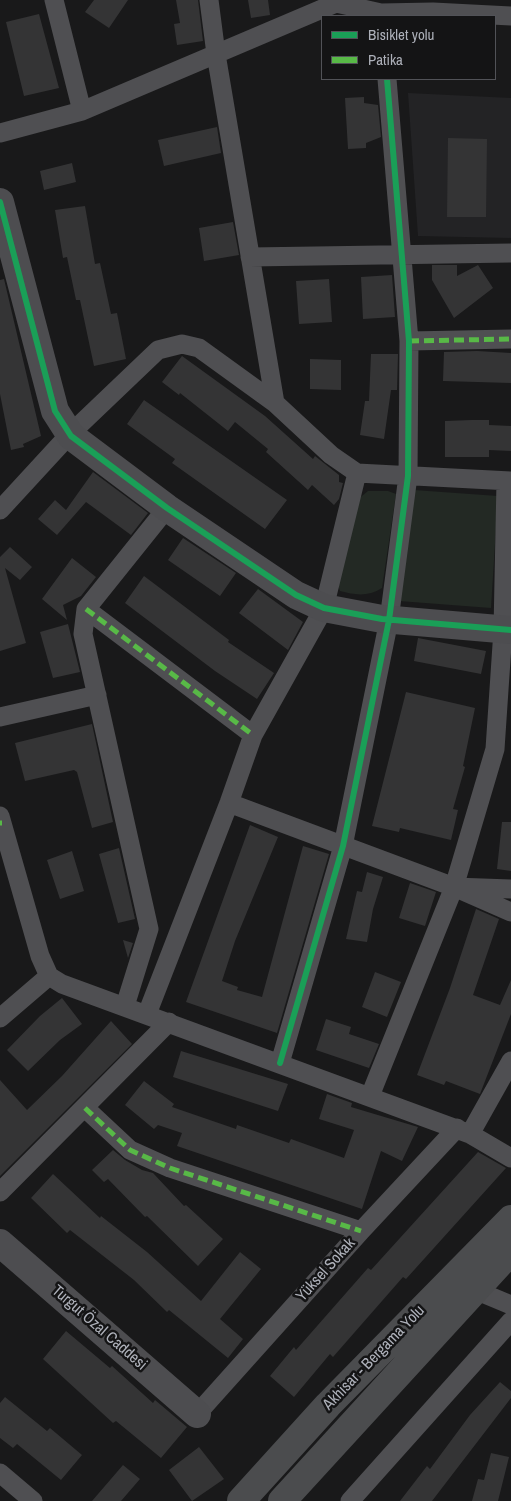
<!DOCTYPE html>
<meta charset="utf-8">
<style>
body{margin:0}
#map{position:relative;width:511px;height:1501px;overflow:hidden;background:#19191a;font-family:"Archivo Narrow",sans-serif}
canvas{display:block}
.legend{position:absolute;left:321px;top:15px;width:175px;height:65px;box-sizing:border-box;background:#141415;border:1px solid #515257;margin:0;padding:6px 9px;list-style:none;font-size:15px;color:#adb0b9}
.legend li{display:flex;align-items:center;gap:10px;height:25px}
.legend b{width:25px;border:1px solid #515257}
</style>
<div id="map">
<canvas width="511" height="1501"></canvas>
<ul class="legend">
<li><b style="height:6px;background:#1a9f57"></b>Bisiklet yolu</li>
<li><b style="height:6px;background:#58b947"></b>Patika</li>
</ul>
</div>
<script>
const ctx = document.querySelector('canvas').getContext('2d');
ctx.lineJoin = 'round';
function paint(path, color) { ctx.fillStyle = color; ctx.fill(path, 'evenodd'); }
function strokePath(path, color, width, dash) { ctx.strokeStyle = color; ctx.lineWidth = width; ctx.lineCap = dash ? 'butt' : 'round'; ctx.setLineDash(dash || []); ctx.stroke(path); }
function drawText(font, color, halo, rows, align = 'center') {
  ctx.font = font + ' "Archivo Narrow",sans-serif'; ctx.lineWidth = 5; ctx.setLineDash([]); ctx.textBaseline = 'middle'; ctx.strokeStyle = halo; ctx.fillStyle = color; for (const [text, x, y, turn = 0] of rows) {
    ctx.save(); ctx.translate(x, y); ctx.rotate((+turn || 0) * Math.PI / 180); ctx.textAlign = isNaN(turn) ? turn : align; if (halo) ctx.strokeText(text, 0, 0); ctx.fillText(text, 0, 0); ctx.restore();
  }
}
const built = new Path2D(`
 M 408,93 L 511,98 L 511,238 L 418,236 Z`);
const green = new Path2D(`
 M 414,490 L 498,496 L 491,608 L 399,601 Z
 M 368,491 L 388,491 L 396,494 L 382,588 C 368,597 355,595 340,591 L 336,578 L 352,504 Z`);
const building = new Path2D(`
 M 94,0 L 128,0 L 109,28 L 85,12 Z
 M 176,0 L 198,0 L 203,41 L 177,45 L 174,24 L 180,23 Z
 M 248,0 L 268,0 L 270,15 L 251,18 Z
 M 39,14 L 59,88 L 24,96 L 6,22 Z
 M 364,97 L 364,103 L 378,105 L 381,137 L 366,143 L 366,148 L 348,149 L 345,98 Z
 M 217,127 L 221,153 L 164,166 L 158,140 Z
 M 448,138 L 487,139 L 486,217 L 447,217 Z
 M 72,163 L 76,182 L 44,190 L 40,171 Z
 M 85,206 L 95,264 L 100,263 L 111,314 L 117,313 L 126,359 L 94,366 L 80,300 L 76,300 L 67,257 L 63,258 L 55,210 Z
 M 233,222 L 239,255 L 204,261 L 199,228 Z
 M 432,265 L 457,265 L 457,276 L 478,265 L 493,288 L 454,318 L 432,280 Z
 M 392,275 L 395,317 L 363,319 L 361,277 Z
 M 4,279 L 41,436 L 23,444 L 24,447 L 11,450 L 0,394 L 0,280 Z
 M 329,279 L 332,322 L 299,324 L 296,281 Z
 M 477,351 L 511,353 L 511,383 L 443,381 L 444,352 Z
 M 371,354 L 398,354 L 397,390 L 391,390 L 384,439 L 360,435 L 365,401 L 369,401 Z
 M 182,356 L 265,416 L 313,459 L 315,456 L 339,475 L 339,482 L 343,483 L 339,499 L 334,505 L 312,485 L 308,490 L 266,452 L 268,449 L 235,422 L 228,431 L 180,393 L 179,395 L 162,382 Z
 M 310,359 L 341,360 L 341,390 L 310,389 Z
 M 144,400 L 287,500 L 265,529 L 172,463 L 175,459 L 127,424 Z
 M 472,420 L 489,420 L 489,425 L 511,426 L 511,451 L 489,450 L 489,457 L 445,457 L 445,421 Z
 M 93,472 L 148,513 L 131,535 L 86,502 L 57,535 L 38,519 L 55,500 L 66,510 Z
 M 183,538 L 236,573 L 220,596 L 168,560 Z
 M 10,547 L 32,567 L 20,580 L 5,568 L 26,643 L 0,651 L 0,557 Z
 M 72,558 L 96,577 L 81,596 L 63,605 L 67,620 L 42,599 Z
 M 144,576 L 229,640 L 228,642 L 274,673 L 257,699 L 215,671 L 125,603 Z
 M 258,589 L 303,622 L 288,650 L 239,613 Z
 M 68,624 L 80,672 L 53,678 L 40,632 Z
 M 418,638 L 486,651 L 481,674 L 414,661 Z
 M 406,692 L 475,708 L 463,766 L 465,767 L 453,809 L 458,810 L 451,840 L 400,828 L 399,832 L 372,826 Z
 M 92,724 L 113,822 L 92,828 L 77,772 L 74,770 L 25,781 L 15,743 Z
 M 502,822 L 511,822 L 511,871 L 497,869 Z
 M 250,825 L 278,837 L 235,941 L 222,981 L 238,987 L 237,990 L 262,997 L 303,846 L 329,854 L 277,1033 L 186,1002 Z
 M 119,848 L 135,919 L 118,923 L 99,854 Z
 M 72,851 L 84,891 L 60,899 L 47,860 Z
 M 367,872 L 383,877 L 373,909 L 367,942 L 346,939 L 357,891 L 362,892 Z
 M 410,883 L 436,892 L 425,926 L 399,918 Z
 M 476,909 L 499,919 L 473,995 L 500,1005 L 511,980 L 511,1014 L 480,1094 L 446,1081 L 444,1085 L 417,1075 L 450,988 Z
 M 123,940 L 133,943 L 128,958 Z
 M 375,972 L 401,982 L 387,1017 L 362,1007 Z
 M 62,998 L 82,1024 L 60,1040 L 28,1071 L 7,1050 L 40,1016 Z
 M 326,1019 L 351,1027 L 349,1034 L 379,1044 L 369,1068 L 316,1050 Z
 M 111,1021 L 132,1044 L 0,1176 L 0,1080 L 27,1110 L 62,1076 Z
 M 181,1051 L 288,1084 L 278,1111 L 173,1077 Z
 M 144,1081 L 174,1104 L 172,1107 L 236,1129 L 237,1125 L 289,1143 L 291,1139 L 344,1158 L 354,1130 L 319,1119 L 327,1094 L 352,1103 L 351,1107 L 418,1127 L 402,1161 L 381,1151 L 362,1209 L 177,1146 L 182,1133 L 158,1125 L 154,1129 L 125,1105 Z
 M 113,1150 L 125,1160 L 142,1170 L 153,1173 L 184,1206 L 186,1205 L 223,1239 L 198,1266 L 147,1216 L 145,1217 L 108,1179 L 104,1182 L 92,1170 Z
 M 478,1152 L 506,1168 L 406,1279 L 403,1277 L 333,1357 L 330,1354 L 294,1397 L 270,1376 L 294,1347 L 296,1350 L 368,1268 L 371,1270 Z
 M 53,1174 L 100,1218 L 101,1216 L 147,1252 L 201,1301 L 240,1252 L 261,1269 L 220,1319 L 243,1339 L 228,1358 L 169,1310 L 167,1312 L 134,1280 L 70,1230 L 67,1233 L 31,1198 Z
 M 66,1331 L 110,1368 L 112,1366 L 153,1403 L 155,1400 L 187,1427 L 161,1458 L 116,1421 L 113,1423 L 43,1359 Z
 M 500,1382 L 511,1391 L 511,1398 L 432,1501 L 400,1501 L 427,1466 L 430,1469 L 470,1415 Z
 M 5,1397 L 47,1431 L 50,1428 L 82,1455 L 61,1480 L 17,1444 L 13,1448 L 0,1438 L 0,1403 Z
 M 199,1447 L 224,1479 L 192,1501 L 169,1470 Z
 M 491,1453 L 509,1457 L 498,1501 L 472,1501 L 478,1479 L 484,1480 Z
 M 123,1465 L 140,1479 L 121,1501 L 92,1501 Z`);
const street = new Path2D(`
 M 54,0 L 82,111
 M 209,0 L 216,54 L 275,403
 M 0,133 L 82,111 L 336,3 L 381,13 L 433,12 L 511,16
 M 250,257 L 511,253
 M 409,341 L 511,339
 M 506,481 L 503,630 L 495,749 L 454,887 L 511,889
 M 0,510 L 70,434 L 158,350 L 182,344 L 199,348 L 275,403 L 331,455 L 357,473 L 511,481
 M 86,609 L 253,735
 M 0,717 L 97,695
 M 229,803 L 454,887 L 511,912
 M 0,816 L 40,956 L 49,976 L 62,984 L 470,1134 L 511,1158
 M 125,1006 L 149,929 L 83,634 L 86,609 L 167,508
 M 147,1014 L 229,803 L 253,735 L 324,608 L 357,473
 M 0,1018 L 49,976
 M 280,1063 L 343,846 L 389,620 L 408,476 L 409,341 L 387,79
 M 370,1096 L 454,887
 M 85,1108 L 130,1150 L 170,1168 L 361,1231
 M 470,1134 L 511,1061
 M 0,1192 L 169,1022
 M 475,1290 L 511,1305
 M 197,1414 L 361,1231 L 457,1128
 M 0,1473 L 33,1501
 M 350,1501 L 511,1321`);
const secondary = new Path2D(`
 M 0,202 L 55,411 L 71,436 L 167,508 L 296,595 L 324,608 L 382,619 L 511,630
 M 0,1243 L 197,1414`);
const primary = new Path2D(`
 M 241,1501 L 328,1405 L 511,1219
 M 282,1501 L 511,1251`);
const quiet = new Path2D(`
 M 409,341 L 511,339
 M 86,609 L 253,735
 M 0,823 L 2,823
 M 85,1108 L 130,1150 L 170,1168 L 361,1231`);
const cycleway = new Path2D(`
 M 0,202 L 55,411 L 71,436 L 167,508 L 296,595 L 324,608 L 382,619 L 511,630
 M 280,1063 L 343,846 L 389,620 L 408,476 L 409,341 L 387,79`);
const streetNames = [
 ["Yüksel Sokak",326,1270,-48],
 ["Turgut Özal Caddesi",99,1328,41],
 ["Akhisar - Bergama Yolu",374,1358,-46]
];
paint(built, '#232325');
paint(green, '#232924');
paint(building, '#343435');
strokePath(street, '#4f4f52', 19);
strokePath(secondary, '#4d4d50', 28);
strokePath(primary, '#4b4c4e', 28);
strokePath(quiet, '#58b947', 5, [10, 5]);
strokePath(cycleway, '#1a9f57', 6);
drawText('16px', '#adb0b9', '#141415', streetNames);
</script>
